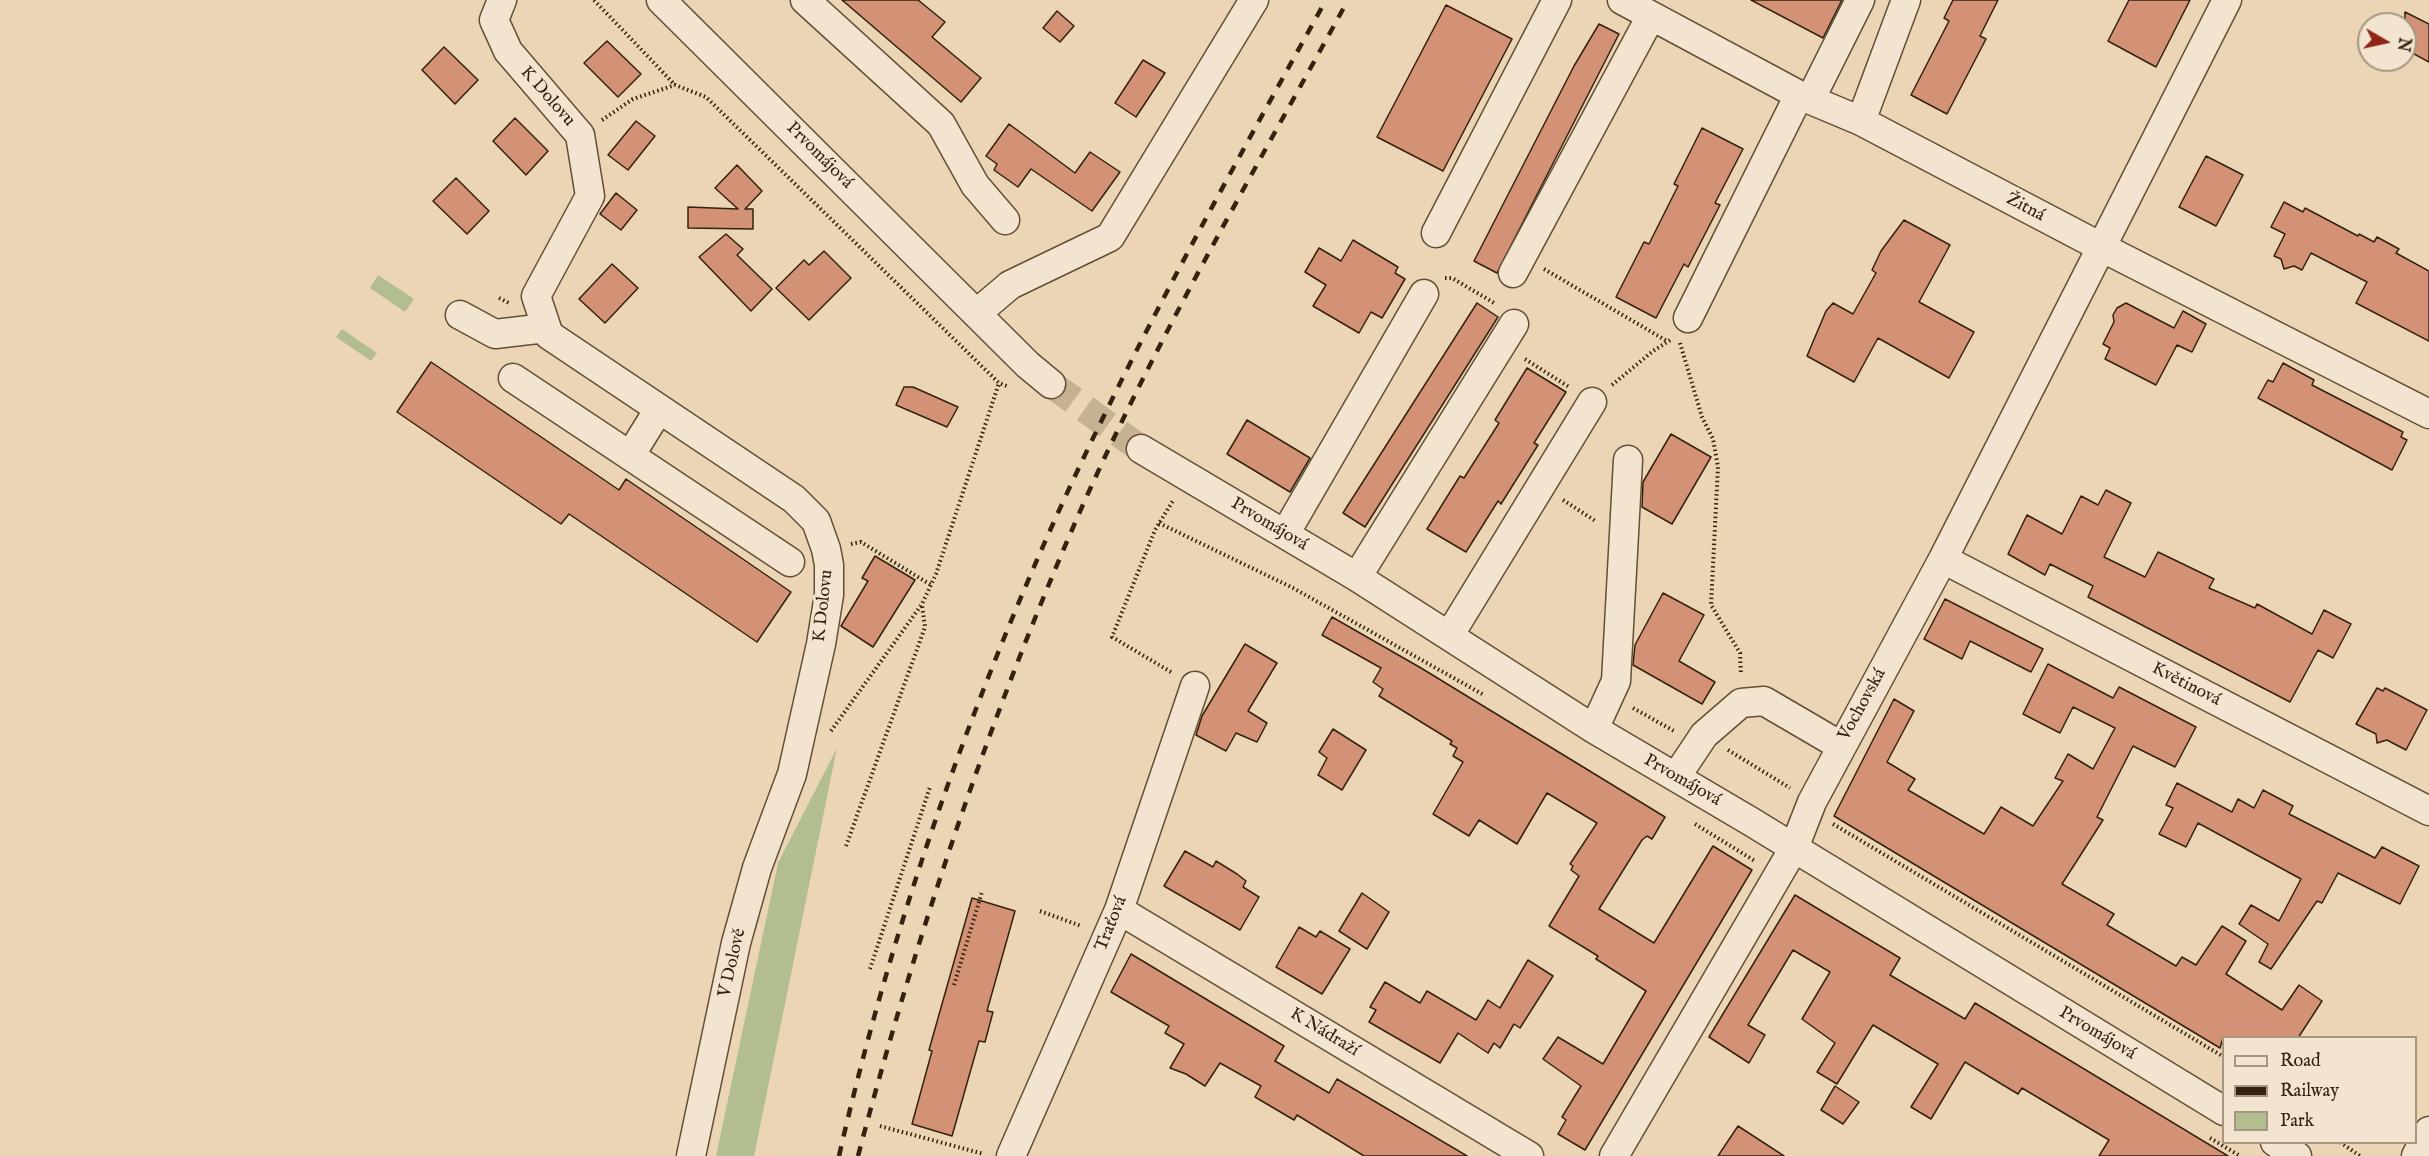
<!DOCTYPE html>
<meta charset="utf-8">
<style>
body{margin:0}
#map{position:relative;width:2429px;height:1156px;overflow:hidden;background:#ebd5b4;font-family:"IM FELL English",serif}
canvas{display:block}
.legend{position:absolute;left:2222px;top:1036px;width:195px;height:108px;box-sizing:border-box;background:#f2e4ce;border:2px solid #a69681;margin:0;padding:8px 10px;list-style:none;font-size:18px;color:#34220e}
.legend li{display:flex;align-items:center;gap:12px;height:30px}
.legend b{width:30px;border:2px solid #a69681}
.north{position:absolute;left:2357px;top:12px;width:60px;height:60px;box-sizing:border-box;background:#f2e4ce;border:2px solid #a69681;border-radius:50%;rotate:99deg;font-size:16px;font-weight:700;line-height:24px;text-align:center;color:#34220e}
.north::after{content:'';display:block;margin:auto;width:21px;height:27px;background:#8f2418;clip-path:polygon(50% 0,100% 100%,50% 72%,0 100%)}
</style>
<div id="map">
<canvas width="2429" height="1156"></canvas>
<ul class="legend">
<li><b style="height:8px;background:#f2e4ce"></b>Road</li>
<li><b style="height:8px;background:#34220e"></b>Railway</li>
<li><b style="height:16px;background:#b3be90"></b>Park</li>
</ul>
<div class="north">N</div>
</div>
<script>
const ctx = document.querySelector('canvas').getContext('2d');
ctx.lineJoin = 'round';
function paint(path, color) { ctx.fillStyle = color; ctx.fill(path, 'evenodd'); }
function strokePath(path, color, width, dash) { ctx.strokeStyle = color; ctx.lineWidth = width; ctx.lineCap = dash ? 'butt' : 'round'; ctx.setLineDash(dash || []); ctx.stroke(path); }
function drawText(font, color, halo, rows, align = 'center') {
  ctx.font = font + ' "IM FELL English",serif'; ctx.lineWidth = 6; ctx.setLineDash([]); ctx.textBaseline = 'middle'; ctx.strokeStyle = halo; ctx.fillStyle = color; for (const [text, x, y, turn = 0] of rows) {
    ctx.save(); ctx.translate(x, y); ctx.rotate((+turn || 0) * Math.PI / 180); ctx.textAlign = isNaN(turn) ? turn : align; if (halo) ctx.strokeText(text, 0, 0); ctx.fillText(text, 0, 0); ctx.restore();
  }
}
const green = new Path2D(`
 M 378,275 L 414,299 L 405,312 L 370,288 Z
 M 342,329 L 377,353 L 371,361 L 336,337 Z
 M 837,748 L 754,1156 L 716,1156 L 778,863 Z`);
const building = new Path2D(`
 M 842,0 L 918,0 L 945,22 L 932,37 L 981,78 L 961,102 Z
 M 1751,0 L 1842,0 L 1823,38 Z
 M 1953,0 L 1998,0 L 1980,36 L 1986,39 L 1947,114 L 1911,95 L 1949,21 L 1944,18 Z
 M 2129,0 L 2190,0 L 2156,67 L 2108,41 Z
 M 1446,5 L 1512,39 L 1443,171 L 1377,137 Z
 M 1057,11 L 1074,26 L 1060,42 L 1043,28 Z
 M 2405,12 L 2429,24 L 2429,62 L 2405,49 Z
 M 1599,24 L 1619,34 L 1497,273 L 1474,261 L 1574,66 Z
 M 607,41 L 641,74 L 618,97 L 584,63 Z
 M 444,47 L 478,80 L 455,104 L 422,70 Z
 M 1143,60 L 1165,73 L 1136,117 L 1115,103 Z
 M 515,118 L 548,151 L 526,175 L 493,141 Z
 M 636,121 L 655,136 L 628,170 L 608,155 Z
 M 1009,124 L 1075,173 L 1090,152 L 1120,172 L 1092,211 L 1031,169 L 1018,187 L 994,170 L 997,164 L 986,156 Z
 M 1702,128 L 1743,149 L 1715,203 L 1720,205 L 1688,267 L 1684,264 L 1656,318 L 1616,297 L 1644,242 L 1649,244 L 1678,186 L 1674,184 Z
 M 2206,156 L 2243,175 L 2216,226 L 2179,207 Z
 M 737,165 L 762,191 L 745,209 L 753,209 L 753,229 L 688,228 L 688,207 L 738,209 L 715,188 Z
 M 456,178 L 489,211 L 467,234 L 433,201 Z
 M 616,193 L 637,210 L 621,230 L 600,214 Z
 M 2284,202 L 2303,212 L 2305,208 L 2358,236 L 2359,234 L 2374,242 L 2377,237 L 2399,249 L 2396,253 L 2429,271 L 2429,341 L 2356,303 L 2367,282 L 2311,253 L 2302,270 L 2294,266 L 2284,269 L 2281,259 L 2274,256 L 2285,234 L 2271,227 Z
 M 1904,220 L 1950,245 L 1919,302 L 1974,332 L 1949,378 L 1878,338 L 1854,382 L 1807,356 L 1826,311 L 1833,303 L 1853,314 L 1876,273 L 1872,270 L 1881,251 Z
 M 726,234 L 743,249 L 737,255 L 772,289 L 751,311 L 699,257 Z
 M 1353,240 L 1398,267 L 1395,273 L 1405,279 L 1382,318 L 1371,312 L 1359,333 L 1313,306 L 1326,285 L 1305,272 L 1319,248 L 1341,261 Z
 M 824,251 L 851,278 L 809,320 L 776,288 L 804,260 L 809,265 Z
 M 612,264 L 638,288 L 605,323 L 579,299 Z
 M 1477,303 L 1498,317 L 1365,527 L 1343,513 Z
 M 2126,303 L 2174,328 L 2183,311 L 2206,324 L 2192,352 L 2177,345 L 2156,385 L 2105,359 L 2110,348 L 2103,344 L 2114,322 L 2113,315 L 2117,308 Z
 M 431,362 L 619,490 L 626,479 L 791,592 L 757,642 L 569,514 L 561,524 L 397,412 Z
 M 2283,363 L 2314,380 L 2312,385 L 2403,432 L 2401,437 L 2407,440 L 2392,470 L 2258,398 L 2268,380 L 2273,382 Z
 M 1527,368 L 1566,392 L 1534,443 L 1538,445 L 1501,504 L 1498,501 L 1466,552 L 1427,529 L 1460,476 L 1464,478 L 1499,423 L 1495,420 Z
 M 904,387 L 913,387 L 958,407 L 947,427 L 896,405 Z
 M 1247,420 L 1310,458 L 1290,492 L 1227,454 Z
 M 1671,434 L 1711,457 L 1672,524 L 1642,507 L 1643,482 Z
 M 2106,490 L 2131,503 L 2104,557 L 2145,577 L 2158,552 L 2214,579 L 2209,588 L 2255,608 L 2257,604 L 2312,634 L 2324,610 L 2351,624 L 2333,658 L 2318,650 L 2290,702 L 2088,597 L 2093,586 L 2050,564 L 2045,575 L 2008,554 L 2027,515 L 2062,534 L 2081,496 L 2098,505 Z
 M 875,556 L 915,580 L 873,647 L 841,626 L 868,581 L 862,578 Z
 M 1663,593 L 1704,615 L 1679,661 L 1715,682 L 1702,704 L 1633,665 L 1635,645 Z
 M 1945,599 L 2043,649 L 2031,672 L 1970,641 L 1962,659 L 1924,639 Z
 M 1332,617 L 1421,668 L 1665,817 L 1652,839 L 1647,836 L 1642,840 L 1599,909 L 1654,943 L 1713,846 L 1752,870 L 1585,1150 L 1558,1134 L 1566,1120 L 1562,1117 L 1581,1086 L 1543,1059 L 1558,1037 L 1603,1064 L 1646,991 L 1596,959 L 1598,956 L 1549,926 L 1579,876 L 1571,870 L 1573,866 L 1570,864 L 1597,823 L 1547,793 L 1517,844 L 1479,820 L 1469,836 L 1433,814 L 1463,762 L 1453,756 L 1457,748 L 1450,744 L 1452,741 L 1379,696 L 1383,689 L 1373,682 L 1381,668 L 1322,635 Z
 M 1245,644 L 1277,663 L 1248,711 L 1267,723 L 1257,742 L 1236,733 L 1226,751 L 1196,735 L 1202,716 Z
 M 2048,664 L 2113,698 L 2119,687 L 2196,727 L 2175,767 L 2133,746 L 2097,817 L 2103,820 L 2062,884 L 2114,914 L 2107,925 L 2176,966 L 2182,957 L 2196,965 L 2222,926 L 2246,941 L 2226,974 L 2282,1010 L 2299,985 L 2322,1001 L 2298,1038 L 2223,1038 L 2220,1048 L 1834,816 L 1894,699 L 1914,711 L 1887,762 L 1915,779 L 1908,790 L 1984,834 L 2001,807 L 2033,826 L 2063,781 L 2055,778 L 2068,754 L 2093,769 L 2115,728 L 2073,707 L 2060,733 L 2023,714 Z
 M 2377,688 L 2383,691 L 2385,688 L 2427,710 L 2406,750 L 2387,740 L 2377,743 L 2376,734 L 2356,724 Z
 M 1333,729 L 1366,750 L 1342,790 L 1318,775 L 1327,758 L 1319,752 Z
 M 2177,783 L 2232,812 L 2238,799 L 2254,808 L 2263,790 L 2293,806 L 2289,814 L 2375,858 L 2382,847 L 2419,866 L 2400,904 L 2338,873 L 2322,903 L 2317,901 L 2271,969 L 2259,962 L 2268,944 L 2239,924 L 2251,905 L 2279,921 L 2301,879 L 2198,823 L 2186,847 L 2159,834 L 2173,808 L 2166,805 Z
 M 1185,851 L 1213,867 L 1216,861 L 1237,874 L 1246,881 L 1243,887 L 1259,897 L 1240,930 L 1164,886 Z
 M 1362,893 L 1389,912 L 1367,949 L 1339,931 Z
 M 1795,895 L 1900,958 L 1890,975 L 1965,1019 L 1975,1003 L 2228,1156 L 2099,1156 L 2109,1140 L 2022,1088 L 2018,1094 L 1965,1062 L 1931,1119 L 1911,1107 L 1938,1064 L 1873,1025 L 1837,1084 L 1817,1072 L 1835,1043 L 1802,1019 L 1830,972 L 1793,950 L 1748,1025 L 1765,1035 L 1749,1063 L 1709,1037 Z
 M 972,898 L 1015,911 L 987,1011 L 993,1012 L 985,1042 L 979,1041 L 952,1136 L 912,1124 L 932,1051 L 929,1050 Z
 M 1299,927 L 1316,937 L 1320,931 L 1350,949 L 1322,994 L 1276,967 Z
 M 1131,954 L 1284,1046 L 1275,1061 L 1329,1093 L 1337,1079 L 1467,1156 L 1364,1156 L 1297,1115 L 1294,1120 L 1255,1097 L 1261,1086 L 1220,1063 L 1205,1086 L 1186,1074 L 1170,1068 L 1184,1044 L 1165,1033 L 1169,1026 L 1111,992 Z
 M 1528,960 L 1553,976 L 1520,1028 L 1514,1024 L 1500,1048 L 1494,1043 L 1488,1053 L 1458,1033 L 1440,1063 L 1369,1022 L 1376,1010 L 1370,1007 L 1385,982 L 1420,1003 L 1427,991 L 1476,1020 L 1488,1000 L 1500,1008 Z
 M 1835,1086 L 1859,1102 L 1843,1124 L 1821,1110 Z
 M 1738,1126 L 1784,1156 L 1718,1156 Z`);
const minorTunnel = new Path2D(`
 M 1051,384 L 1141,449`);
const path = new Path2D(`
 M 594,0 L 675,85
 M 602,120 L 633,99 L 675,85 L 706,97 L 999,383 L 1009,387
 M 1544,269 L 1667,341
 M 1445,278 L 1452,278 L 1496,304
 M 499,298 L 509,303
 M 1680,343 L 1702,417 L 1713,439 L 1718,467 L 1711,605 L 1740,653 L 1741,675
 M 1525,359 L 1569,387
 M 1612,385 L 1653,351 L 1672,339
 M 1563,500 L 1597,522
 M 1159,523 L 1293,588 L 1484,695
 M 851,544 L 861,542 L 931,585
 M 1171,672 L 1112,637 L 1155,530 L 1174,499
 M 1633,708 L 1674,731
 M 831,731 L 922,604 L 936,574 L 999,383
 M 1728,750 L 1790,788
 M 1695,824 L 1755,861
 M 1833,824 L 2224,1057
 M 846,846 L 925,627 L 922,605
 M 1040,911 L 1081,926
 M 870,969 L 930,787
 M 954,985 L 982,892
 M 880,1126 L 984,1154
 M 2210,1138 L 2240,1156
 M 2340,1142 L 2360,1156`);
const minor = new Path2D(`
 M 502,0 L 494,20 L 508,51 L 580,135 L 590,196 L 536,296 L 549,335 L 794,499 L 816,521 L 826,549 L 829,565 L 829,595 L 821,644 L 792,774 L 757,868 L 736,943 L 691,1156
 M 661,0 L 1028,365 L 1051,384
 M 805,0 L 941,124 L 975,185 L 1005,220
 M 1622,0 L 1799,95 L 1861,121 L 2101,247 L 2429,414
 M 1810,100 L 1860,0
 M 1861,121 L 1906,0
 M 1436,233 L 1557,0
 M 1513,273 L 1651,16
 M 977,313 L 1010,285 L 1110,237 L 1254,0
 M 460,315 L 495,334 L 546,328
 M 1688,318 L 1799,95
 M 513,378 L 790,562
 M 1141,449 L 1357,577 L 1594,729 L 1750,821 L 2224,1111
 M 630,456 L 659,409
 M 1285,534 L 1424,294
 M 1943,559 L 2429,811
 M 1357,577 L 1514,324
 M 1449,636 L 1592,402
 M 1594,729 L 1616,681 L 1628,460
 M 1676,777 L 1704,735 L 1741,703 L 1764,701 L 1841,746
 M 1119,910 L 1529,1156
 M 2275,1142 L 2297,1156
 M 1011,1156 L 1119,910 L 1195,686
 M 1614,1156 L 1794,848 L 1812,802 L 1943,559 L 2227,0
 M 2416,1156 L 2429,1131`);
const rail = new Path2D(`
 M 839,1156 C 890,933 967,712 1062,504 C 1141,332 1234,166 1326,0
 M 858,1156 C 916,937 987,724 1078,516 C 1156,339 1255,170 1348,0`);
const streetNames = [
 ["K Dolovu",547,97,49],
 ["Prvomájová",819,156,45],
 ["Žitná",2025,208,28],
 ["Prvomájová",1269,525,31],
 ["K Dolovu",824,606,-84],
 ["Květinová",2186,685,27],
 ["Vochovská",1863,705,-61],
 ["Prvomájová",1682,781,30],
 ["Traťová",1112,924,-68],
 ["V Dolově",733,963,-77],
 ["K Nádraží",1324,1033,31],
 ["Prvomájová",2097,1034,31]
];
paint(green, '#b3be90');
paint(building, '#d39275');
strokePath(building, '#34220e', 1.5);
strokePath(minorTunnel, '#c6b193', 28, [28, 14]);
strokePath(minor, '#624f38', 31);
strokePath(path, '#34220e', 4, [1.5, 3]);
strokePath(minor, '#f2e4ce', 28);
strokePath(rail, '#34220e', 4.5, [10, 10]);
drawText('18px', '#34220e', '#f2e4ce', streetNames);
</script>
